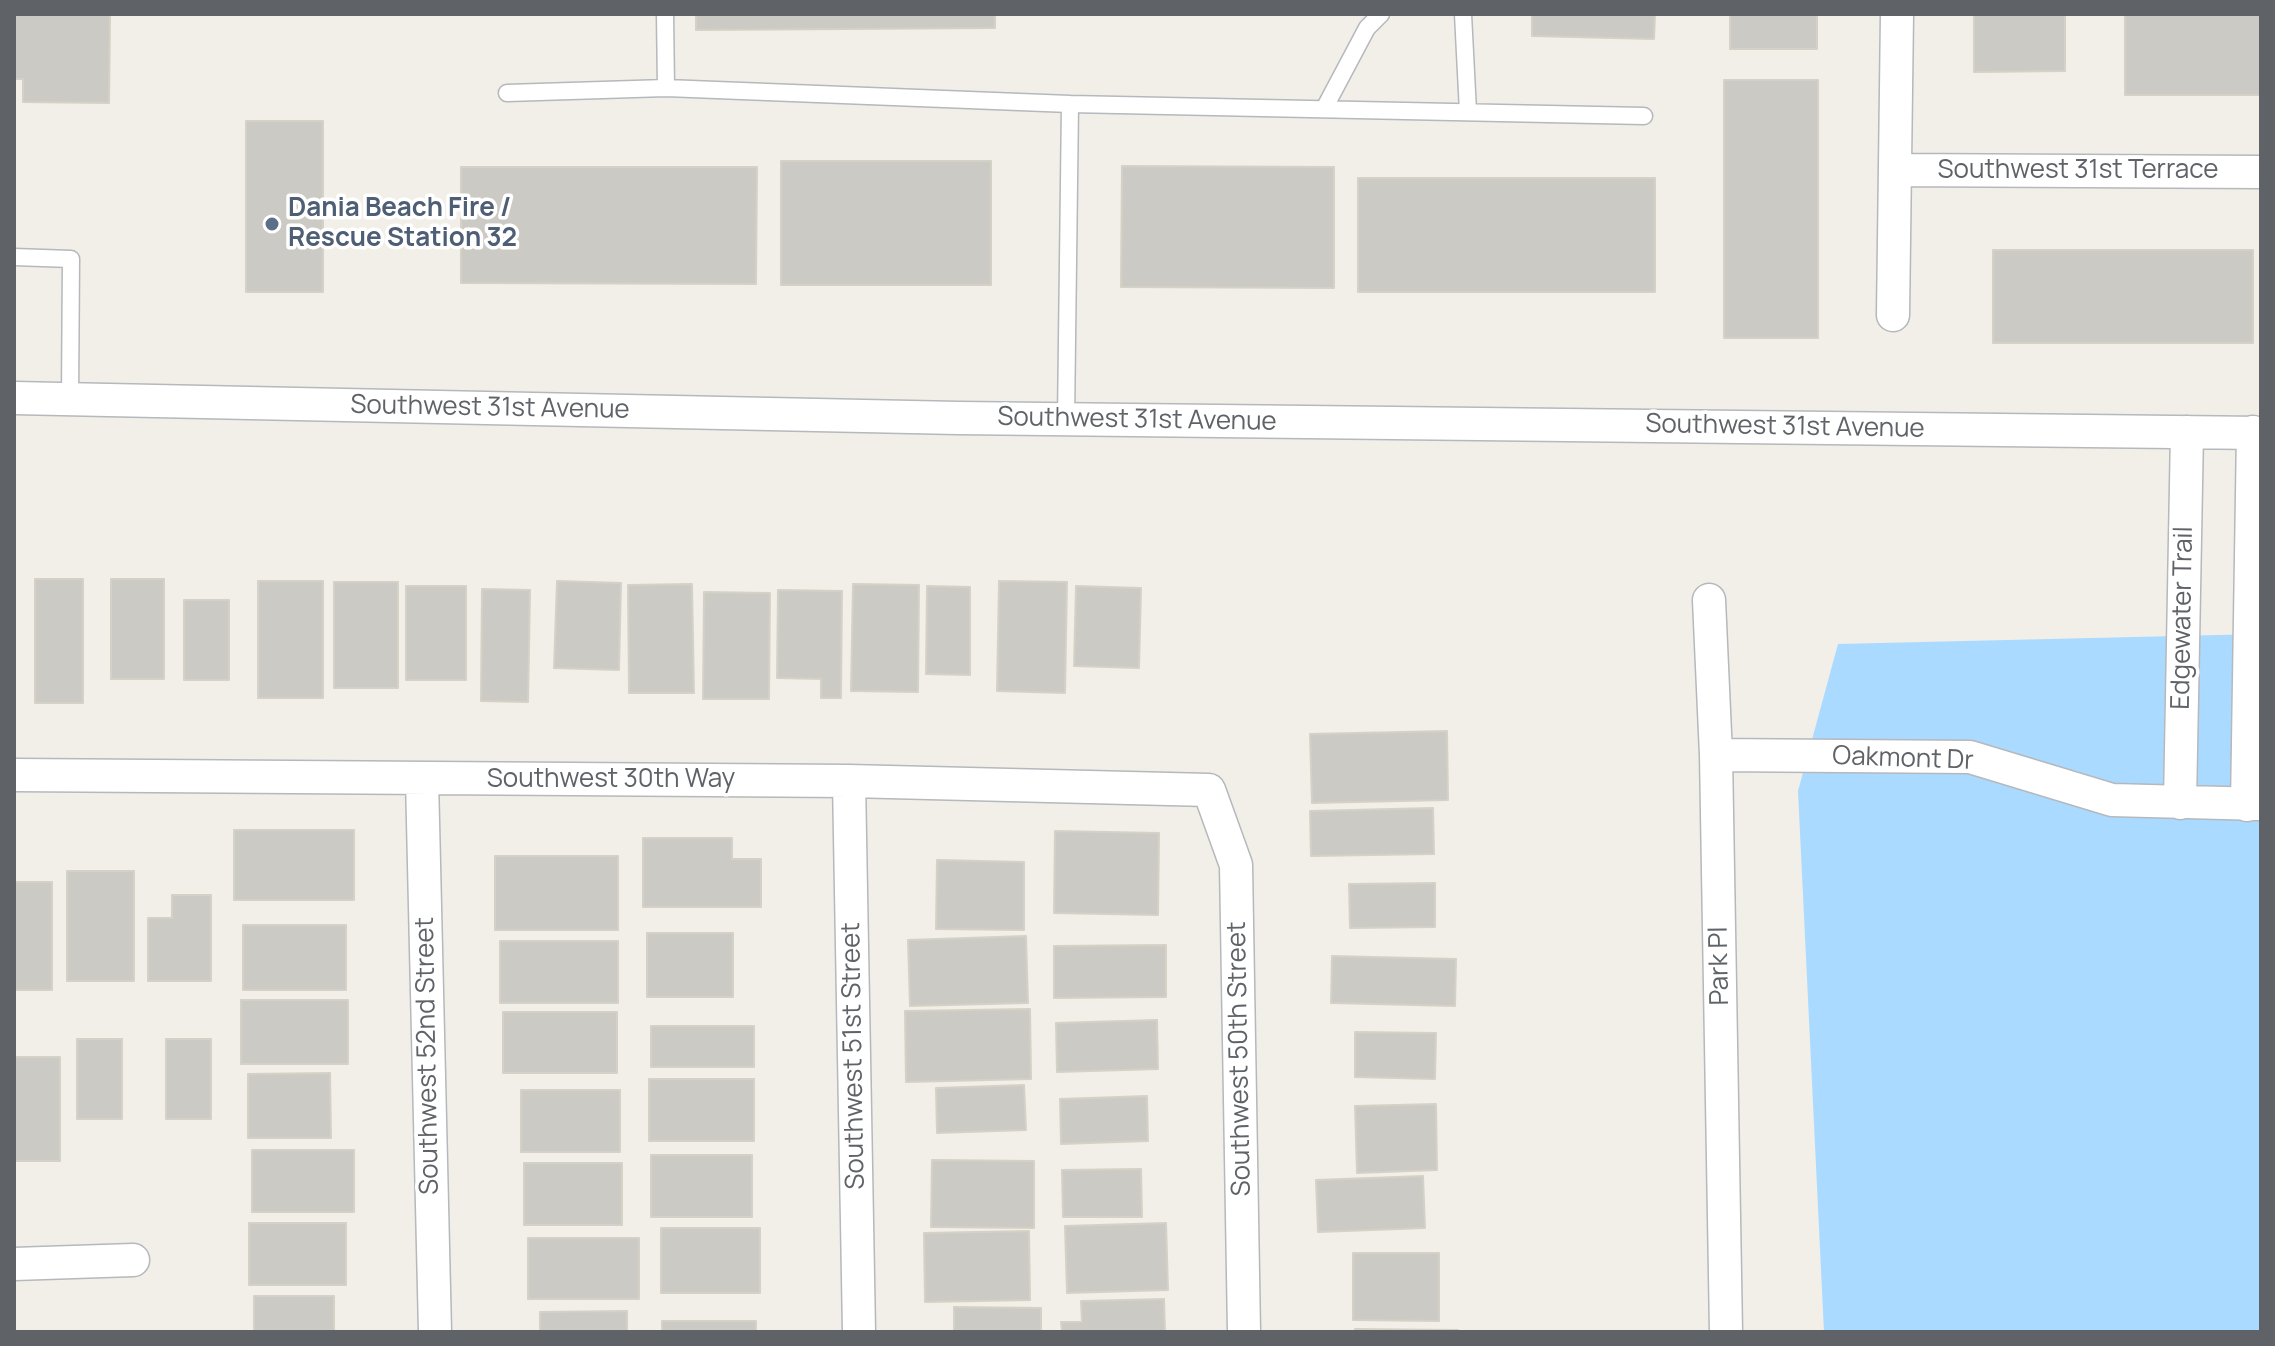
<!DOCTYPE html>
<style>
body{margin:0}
#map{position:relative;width:2275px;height:1346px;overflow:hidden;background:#f1efe8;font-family:Manrope,sans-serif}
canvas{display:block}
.frame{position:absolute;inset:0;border:16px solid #5f6368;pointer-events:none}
</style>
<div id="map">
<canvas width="2275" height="1346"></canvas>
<div class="frame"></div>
</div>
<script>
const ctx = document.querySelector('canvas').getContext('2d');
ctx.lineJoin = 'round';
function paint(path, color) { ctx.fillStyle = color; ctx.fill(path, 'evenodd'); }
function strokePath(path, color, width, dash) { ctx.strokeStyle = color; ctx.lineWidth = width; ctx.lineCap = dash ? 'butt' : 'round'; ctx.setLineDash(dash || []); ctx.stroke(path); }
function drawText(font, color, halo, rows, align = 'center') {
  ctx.font = font + ' Manrope,sans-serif'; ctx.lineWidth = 7; ctx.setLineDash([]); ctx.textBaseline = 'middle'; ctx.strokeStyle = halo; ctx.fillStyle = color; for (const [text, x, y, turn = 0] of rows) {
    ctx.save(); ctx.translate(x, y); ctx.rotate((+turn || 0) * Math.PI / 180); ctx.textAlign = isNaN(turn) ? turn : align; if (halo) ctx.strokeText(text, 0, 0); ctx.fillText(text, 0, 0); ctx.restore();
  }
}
const water = new Path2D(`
 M 2261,634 L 2261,1332 L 1824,1332 L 1798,791 L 1838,644 Z`);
const building = new Path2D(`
 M 14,14 L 110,14 L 109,103 L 23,102 L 23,79 L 14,79 Z
 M 696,14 L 995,14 L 995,28 L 696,30 Z
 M 1532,14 L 1655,14 L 1654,39 L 1532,36 Z
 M 1730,14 L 1817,14 L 1817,49 L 1730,49 Z
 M 1974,14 L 2065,14 L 2065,71 L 1974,72 Z
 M 2125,14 L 2261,14 L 2261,95 L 2125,95 Z
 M 1724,80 L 1818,80 L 1818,338 L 1724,338 Z
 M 246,121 L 323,121 L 323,292 L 246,292 Z
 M 781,161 L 991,161 L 991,285 L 781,285 Z
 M 1122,166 L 1334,167 L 1334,288 L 1121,287 Z
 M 461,167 L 757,167 L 756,284 L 461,283 Z
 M 1358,178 L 1655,178 L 1655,292 L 1358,292 Z
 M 1993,250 L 2253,250 L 2253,343 L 1993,343 Z
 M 35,579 L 83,579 L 83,703 L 35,703 Z
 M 111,579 L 164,579 L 164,679 L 111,679 Z
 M 258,581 L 323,581 L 323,698 L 258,698 Z
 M 557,581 L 621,583 L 619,670 L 554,668 Z
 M 999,581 L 1067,582 L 1065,693 L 997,691 Z
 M 334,582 L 398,582 L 398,688 L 334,688 Z
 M 692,584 L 694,693 L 629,693 L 628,585 Z
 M 853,584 L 919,585 L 918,692 L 851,691 Z
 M 406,586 L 466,586 L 466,680 L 406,680 Z
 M 927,586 L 970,587 L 970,675 L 926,674 Z
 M 1076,586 L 1141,588 L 1139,668 L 1074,666 Z
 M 482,589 L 530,590 L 528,702 L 481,701 Z
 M 778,590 L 842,591 L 841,698 L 821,698 L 821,679 L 777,678 Z
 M 704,592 L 770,593 L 769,699 L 703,699 Z
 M 184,600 L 229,600 L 229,680 L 184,680 Z
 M 1447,731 L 1448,800 L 1312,803 L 1310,734 Z
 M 1433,808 L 1434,854 L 1311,856 L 1310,811 Z
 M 234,830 L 354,830 L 354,900 L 234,900 Z
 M 1055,831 L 1159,833 L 1158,915 L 1054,913 Z
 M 643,838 L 732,838 L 732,859 L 761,859 L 761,907 L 643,907 Z
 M 495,856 L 618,856 L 618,930 L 495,930 Z
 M 937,860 L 1024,862 L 1024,930 L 936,929 Z
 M 67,871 L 134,871 L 134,981 L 67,981 Z
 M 14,882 L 52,882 L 52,990 L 14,990 Z
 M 1435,883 L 1435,927 L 1350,928 L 1349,884 Z
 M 172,895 L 211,895 L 211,981 L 148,981 L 148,918 L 172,918 Z
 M 243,925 L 346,925 L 346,990 L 243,990 Z
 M 647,933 L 733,933 L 733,997 L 647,997 Z
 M 1026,936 L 1028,1003 L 910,1006 L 908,940 Z
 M 500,941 L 618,941 L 618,1003 L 500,1003 Z
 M 1166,945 L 1166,997 L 1054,998 L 1054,946 Z
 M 1332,956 L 1456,959 L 1455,1006 L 1331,1003 Z
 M 241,1000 L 348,1000 L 348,1064 L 241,1064 Z
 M 1030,1009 L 1031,1079 L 906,1082 L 905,1011 Z
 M 503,1012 L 617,1012 L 617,1073 L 503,1073 Z
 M 1157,1020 L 1158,1069 L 1057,1072 L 1056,1023 Z
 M 651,1026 L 754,1026 L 754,1067 L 651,1067 Z
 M 1355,1032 L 1436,1033 L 1435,1079 L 1355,1077 Z
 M 77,1039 L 122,1039 L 122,1119 L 77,1119 Z
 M 166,1039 L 211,1039 L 211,1119 L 166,1119 Z
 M 14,1057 L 60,1057 L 60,1161 L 14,1161 Z
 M 330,1073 L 331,1138 L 248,1138 L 248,1074 Z
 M 649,1079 L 754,1079 L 754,1141 L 649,1141 Z
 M 1024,1085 L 1026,1130 L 937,1133 L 936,1088 Z
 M 521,1090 L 620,1090 L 620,1152 L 521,1152 Z
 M 1147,1096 L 1148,1141 L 1061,1144 L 1060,1099 Z
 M 1436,1104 L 1437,1170 L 1357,1173 L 1355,1106 Z
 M 252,1150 L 354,1150 L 354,1212 L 252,1212 Z
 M 651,1155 L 752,1155 L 752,1217 L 651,1217 Z
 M 932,1160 L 1034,1161 L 1034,1228 L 931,1227 Z
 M 524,1163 L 622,1163 L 622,1225 L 524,1225 Z
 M 1141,1169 L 1142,1217 L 1063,1217 L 1062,1170 Z
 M 1423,1176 L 1425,1228 L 1318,1232 L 1316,1180 Z
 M 249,1223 L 346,1223 L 346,1285 L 249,1285 Z
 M 1166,1223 L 1168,1290 L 1067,1293 L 1065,1226 Z
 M 661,1228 L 760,1228 L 760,1293 L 661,1293 Z
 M 1029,1231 L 1030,1300 L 925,1302 L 924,1233 Z
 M 528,1238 L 639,1238 L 639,1299 L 528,1299 Z
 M 1353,1253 L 1439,1253 L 1439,1321 L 1353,1320 Z
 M 254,1296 L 334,1296 L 334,1332 L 254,1332 Z
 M 1164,1299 L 1165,1332 L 1062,1332 L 1061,1322 L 1082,1322 L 1081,1301 Z
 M 954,1307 L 1041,1308 L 1041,1332 L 954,1332 Z
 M 627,1311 L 627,1332 L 540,1332 L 540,1312 Z
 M 662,1321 L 756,1321 L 756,1332 L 662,1332 Z
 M 1355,1329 L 1458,1330 L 1458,1332 L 1355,1332 Z`);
const lane = new Path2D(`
 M 1463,14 L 1468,112
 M 666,88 L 1070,104
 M 507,93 L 666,88 L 665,14
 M 1324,109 L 1367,28 L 1381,14
 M 14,257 L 71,259 L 70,398
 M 1066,419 L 1070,104 L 1644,116`);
const street = new Path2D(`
 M 1895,170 L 2261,172
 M 1893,315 L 1897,14
 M 14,398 L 958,418 L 2261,433
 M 1709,600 L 1716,755 L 1726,1332
 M 1716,755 L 1970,757 L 2112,800 L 2261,804
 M 14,775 L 849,781 L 1209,790 L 1236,865 L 1244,1332
 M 422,779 L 435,1332
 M 849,781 L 859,1332
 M 2180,803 L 2187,432
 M 2247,805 L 2253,432
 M 14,1264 L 133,1260`);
const markers = [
 [272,224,8,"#5c6f8a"]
];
const streetNames = [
 ["Southwest 31st Terrace",2078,171],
 ["Southwest 31st Avenue",490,408,1],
 ["Southwest 31st Avenue",1137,420,1],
 ["Southwest 31st Avenue",1785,427,1],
 ["Edgewater Trail",2183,618,-89],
 ["Oakmont Dr",1903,759,2],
 ["Southwest 30th Way",611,780],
 ["Park Pl",1720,966,-91],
 ["Southwest 52nd Street",428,1056,-91],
 ["Southwest 51st Street",854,1056,-91],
 ["Southwest 50th Street",1240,1059,-91]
];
const serviceNames = [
 ["Dania Beach Fire /",288,209],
 ["Rescue Station 32",288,239]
];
paint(water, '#aadaff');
paint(building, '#cccac5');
strokePath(building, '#d6d1c6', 2);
strokePath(lane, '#b5b8bc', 19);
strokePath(street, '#b5b8bc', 35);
strokePath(lane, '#fff', 16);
strokePath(street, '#fff', 32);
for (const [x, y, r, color] of markers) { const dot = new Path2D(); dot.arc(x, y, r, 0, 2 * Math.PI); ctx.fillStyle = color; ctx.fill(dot); strokePath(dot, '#fff', 3); }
drawText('26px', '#5f6368', '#fff', streetNames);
drawText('bold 26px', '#4e5e75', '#fff', serviceNames, 'left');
</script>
